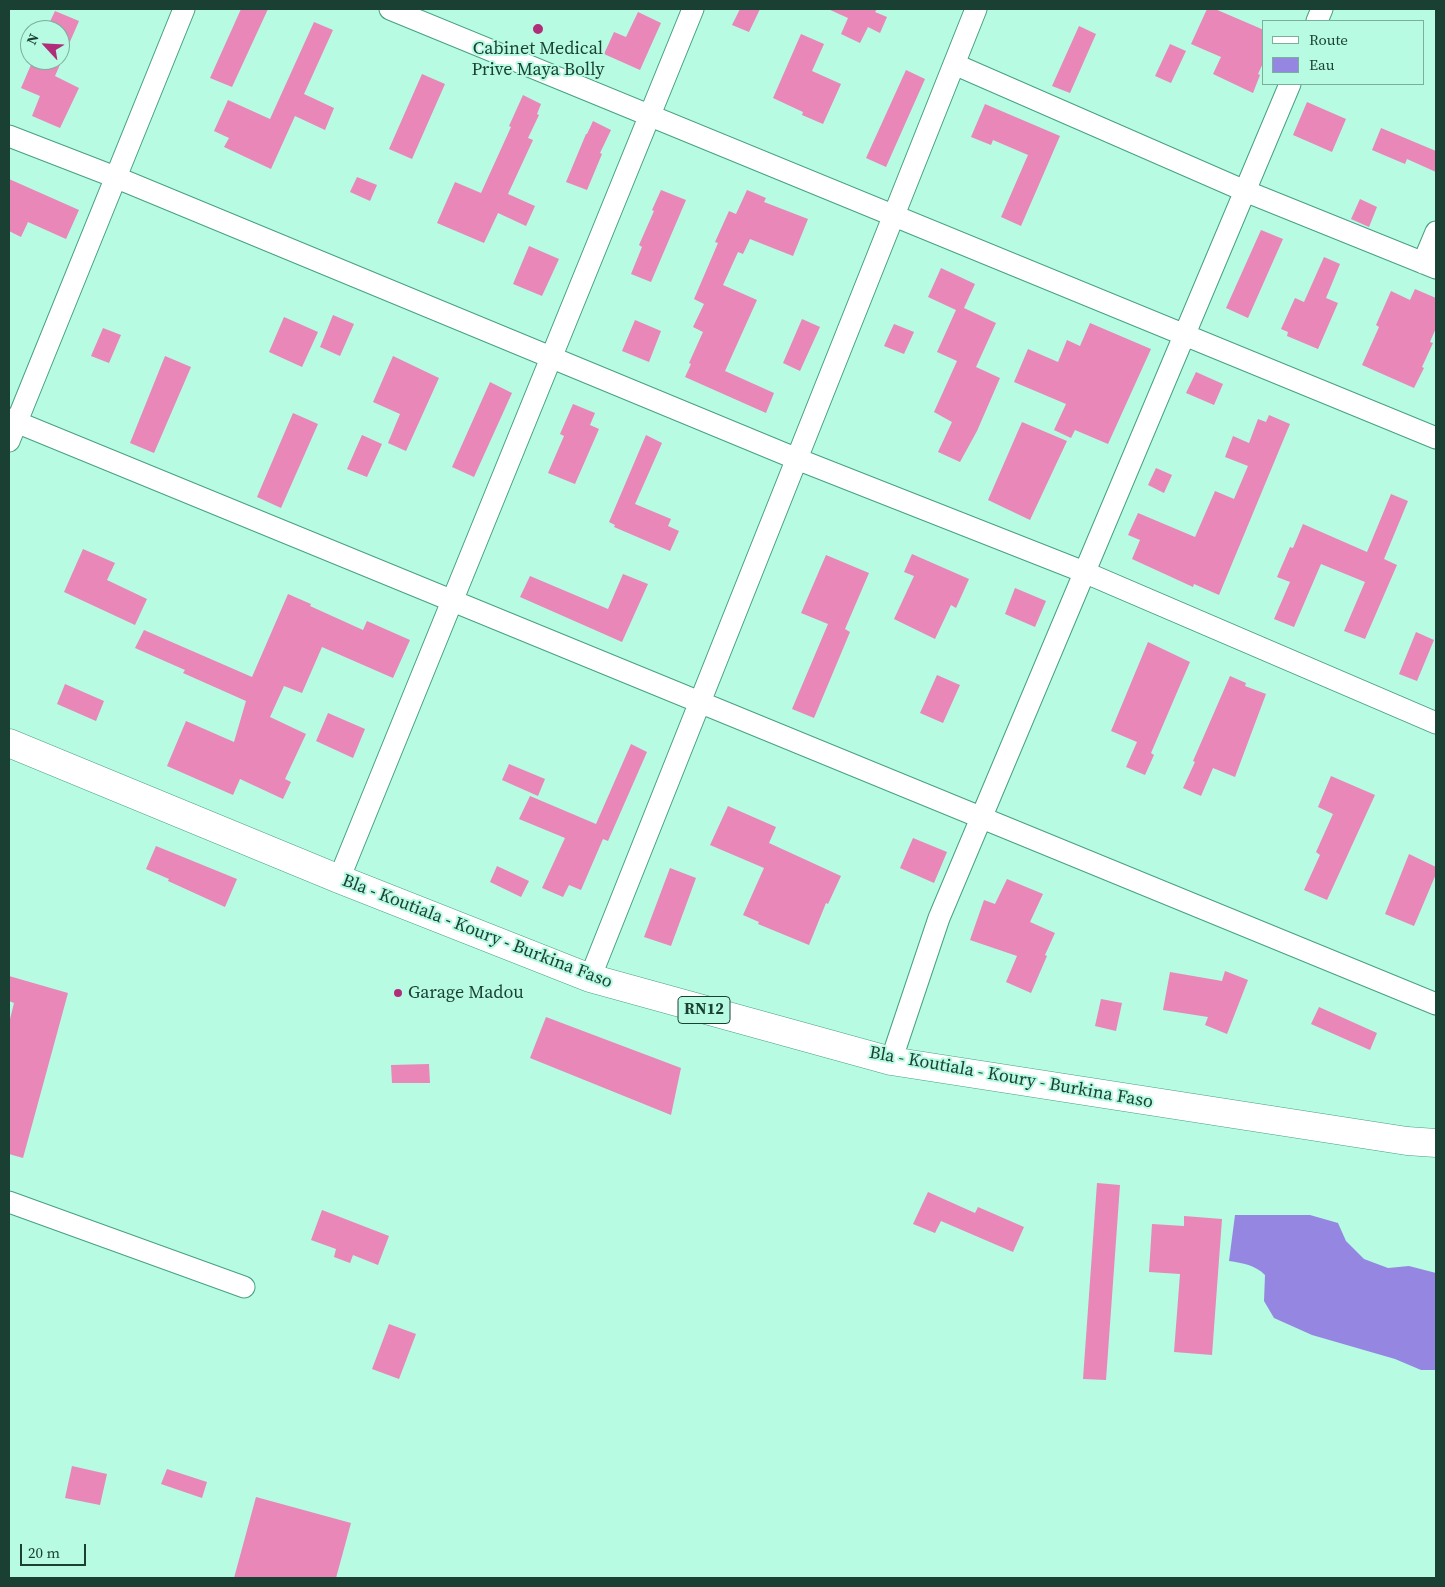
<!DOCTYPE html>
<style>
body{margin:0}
#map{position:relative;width:1445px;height:1587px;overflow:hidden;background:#b7fbe2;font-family:"Source Serif 4",serif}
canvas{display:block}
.frame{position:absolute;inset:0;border:10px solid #1a3f33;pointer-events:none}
.legend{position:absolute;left:1262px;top:20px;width:162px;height:65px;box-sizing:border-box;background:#b7fbe2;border:1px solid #78b09c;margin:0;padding:6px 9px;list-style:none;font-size:15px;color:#1a3f33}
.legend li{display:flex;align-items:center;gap:10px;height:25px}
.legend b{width:25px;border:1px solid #78b09c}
.north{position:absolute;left:20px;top:20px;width:50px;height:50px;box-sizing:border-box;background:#b7fbe2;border:1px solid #78b09c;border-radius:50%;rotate:295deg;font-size:14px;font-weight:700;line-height:20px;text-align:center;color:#1a3f33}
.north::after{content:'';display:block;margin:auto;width:18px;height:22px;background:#b02e79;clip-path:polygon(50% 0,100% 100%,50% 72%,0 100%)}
.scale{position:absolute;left:20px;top:1544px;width:66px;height:22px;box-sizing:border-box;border:2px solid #1a3f33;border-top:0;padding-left:6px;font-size:15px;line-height:18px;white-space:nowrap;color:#1a3f33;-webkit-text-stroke:4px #b7fbe2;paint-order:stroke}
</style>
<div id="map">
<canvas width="1445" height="1587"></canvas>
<div class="frame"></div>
<ul class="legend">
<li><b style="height:6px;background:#fff"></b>Route</li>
<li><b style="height:14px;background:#9587e1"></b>Eau</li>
</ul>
<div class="north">N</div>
<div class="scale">20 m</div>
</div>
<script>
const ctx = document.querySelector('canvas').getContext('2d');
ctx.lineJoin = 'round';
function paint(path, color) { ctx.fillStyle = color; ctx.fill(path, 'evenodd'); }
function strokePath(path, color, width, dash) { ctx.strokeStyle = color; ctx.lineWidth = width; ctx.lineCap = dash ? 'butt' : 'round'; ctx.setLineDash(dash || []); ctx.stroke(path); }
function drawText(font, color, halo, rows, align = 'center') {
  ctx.font = font + ' "Source Serif 4",serif'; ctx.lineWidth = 4; ctx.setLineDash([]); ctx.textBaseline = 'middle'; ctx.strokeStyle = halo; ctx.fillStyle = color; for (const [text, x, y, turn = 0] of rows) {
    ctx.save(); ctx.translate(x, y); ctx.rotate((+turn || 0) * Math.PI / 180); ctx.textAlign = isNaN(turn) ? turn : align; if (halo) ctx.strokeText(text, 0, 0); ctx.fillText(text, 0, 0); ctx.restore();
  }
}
const water = new Path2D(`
 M 1235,1215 L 1310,1215 L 1338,1223 L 1346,1241 L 1364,1259 L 1388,1268 L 1409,1266 L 1436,1273 L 1436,1370 L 1421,1370 L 1395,1359 L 1312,1335 L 1274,1318 L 1264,1301 L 1265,1275 C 1255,1265 1243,1263 1229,1261 Z`);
const building = new Path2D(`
 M 241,9 L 268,9 L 232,87 L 210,78 Z
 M 740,9 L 760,9 L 749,32 L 732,25 Z
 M 828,9 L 877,9 L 875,12 L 887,17 L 880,33 L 868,27 L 860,43 L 841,34 L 848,18 Z
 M 1207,9 L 1215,9 L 1264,30 L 1264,61 L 1258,74 L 1260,75 L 1253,93 L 1213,74 L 1221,57 L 1191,44 Z
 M 55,11 L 79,21 L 55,76 L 79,88 L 60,128 L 32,116 L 40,96 L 21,88 L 33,60 L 60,60 L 60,30 L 46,30 Z
 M 638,12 L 661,23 L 640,70 L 604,54 L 614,32 L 626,37 Z
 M 314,22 L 333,30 L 304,94 L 334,108 L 325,130 L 295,116 L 271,169 L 224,147 L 229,138 L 214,131 L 228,100 L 270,119 Z
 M 1079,26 L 1096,34 L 1070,93 L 1052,86 Z
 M 801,34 L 824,44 L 812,71 L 841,84 L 823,124 L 802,115 L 803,112 L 773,98 Z
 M 1170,44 L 1186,51 L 1171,83 L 1155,76 Z
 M 906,70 L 925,79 L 886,167 L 866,158 Z
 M 422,74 L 445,84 L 412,159 L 389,149 Z
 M 523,95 L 541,104 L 537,114 L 539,115 L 528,138 L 533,140 L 508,194 L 535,206 L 526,226 L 498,213 L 484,243 L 437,223 L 455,182 L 481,193 L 511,127 L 509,126 Z
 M 1307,102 L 1346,119 L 1332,152 L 1293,135 Z
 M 985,104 L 1060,136 L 1021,226 L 1001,217 L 1028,155 L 993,140 L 991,145 L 971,137 Z
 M 593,121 L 611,130 L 600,153 L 602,154 L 587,190 L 566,182 L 586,134 L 587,134 Z
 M 1381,128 L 1436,151 L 1436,172 L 1407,159 L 1405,164 L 1372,150 Z
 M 357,177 L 377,185 L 370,201 L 350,192 Z
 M 9,179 L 79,210 L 66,239 L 28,222 L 21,237 L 9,231 Z
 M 661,190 L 686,200 L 651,282 L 631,274 L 642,247 L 639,245 L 654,211 L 652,210 Z
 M 747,190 L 766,198 L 764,202 L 808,219 L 793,256 L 750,239 L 743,254 L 738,252 L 723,285 L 757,300 L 725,371 L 774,393 L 766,413 L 685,377 L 691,364 L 689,363 L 703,332 L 693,327 L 704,304 L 694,299 L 718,243 L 715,242 L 729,211 L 736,214 Z
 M 1360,199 L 1377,207 L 1369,227 L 1351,219 Z
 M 1261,230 L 1283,239 L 1248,318 L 1226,308 Z
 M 529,246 L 559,259 L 542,296 L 513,284 Z
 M 1324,257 L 1340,264 L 1326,298 L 1338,303 L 1318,349 L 1287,336 L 1288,332 L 1281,329 L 1295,298 L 1304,302 Z
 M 941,268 L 975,284 L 964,308 L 996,323 L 976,367 L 1000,378 L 977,431 L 960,462 L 938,452 L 952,422 L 934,412 L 957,361 L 937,352 L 956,310 L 928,297 Z
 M 1415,289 L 1436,298 L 1436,328 L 1430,342 L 1433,343 L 1422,367 L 1424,368 L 1414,388 L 1362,365 L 1379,327 L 1376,325 L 1391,291 L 1410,300 Z
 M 333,315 L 354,324 L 340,356 L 320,347 Z
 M 284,317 L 318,332 L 302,367 L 269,352 Z
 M 802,319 L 820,327 L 800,371 L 783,363 Z
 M 635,320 L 661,331 L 649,362 L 622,351 Z
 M 1090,323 L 1151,349 L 1108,444 L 1075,430 L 1071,438 L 1054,430 L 1066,404 L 1014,382 L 1028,349 L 1058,362 L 1067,340 L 1080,346 Z
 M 894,324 L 914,332 L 904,354 L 884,346 Z
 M 103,328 L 121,335 L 109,363 L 91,356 Z
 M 165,356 L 191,367 L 154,453 L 130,443 Z
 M 393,356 L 439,378 L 406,451 L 388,443 L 400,414 L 373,402 Z
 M 1196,372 L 1223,384 L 1214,405 L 1186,393 Z
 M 490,382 L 512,393 L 474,477 L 452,467 Z
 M 573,404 L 595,413 L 590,425 L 599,429 L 575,484 L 548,473 L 564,436 L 560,434 Z
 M 293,413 L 318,424 L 281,508 L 257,497 Z
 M 1269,415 L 1290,424 L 1219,595 L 1194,584 L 1193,587 L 1132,559 L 1140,540 L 1128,535 L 1138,513 L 1195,537 L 1215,491 L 1234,499 L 1248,466 L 1225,457 L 1233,436 L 1249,443 L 1258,419 L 1266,422 Z
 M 1022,422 L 1067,441 L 1030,520 L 988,500 Z
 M 362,435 L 382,444 L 367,477 L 347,469 Z
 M 646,435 L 662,443 L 635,504 L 671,519 L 668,526 L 679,531 L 670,551 L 614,527 L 615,525 L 609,522 Z
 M 1156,468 L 1172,475 L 1164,493 L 1148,485 Z
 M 1391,494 L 1408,501 L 1384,559 L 1397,565 L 1365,639 L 1344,631 L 1365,582 L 1321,564 L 1294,627 L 1274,619 L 1290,582 L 1277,577 L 1290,547 L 1293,548 L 1303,524 L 1367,552 Z
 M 83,549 L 115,563 L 107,580 L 147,599 L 135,625 L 64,592 Z
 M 912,554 L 969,579 L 956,608 L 951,605 L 935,639 L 894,619 L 914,576 L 904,572 Z
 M 826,555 L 869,573 L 845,629 L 850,632 L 814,718 L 792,709 L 828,624 L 801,613 Z
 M 623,574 L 648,584 L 622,642 L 520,597 L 530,576 L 608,609 Z
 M 1015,588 L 1046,601 L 1035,627 L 1005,614 Z
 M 288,594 L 311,604 L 310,606 L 363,630 L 367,621 L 410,640 L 393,678 L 322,647 L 302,693 L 284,686 L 270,717 L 306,734 L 285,779 L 291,782 L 283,799 L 240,779 L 233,795 L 167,766 L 186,721 L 234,742 L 246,701 L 183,673 L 185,670 L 135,648 L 144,630 L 252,677 Z
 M 1416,632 L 1434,640 L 1417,681 L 1399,674 Z
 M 1148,642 L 1190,662 L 1151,753 L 1154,755 L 1145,775 L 1126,767 L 1137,742 L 1111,731 Z
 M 937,675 L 960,685 L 943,723 L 920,713 Z
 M 1230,676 L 1246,683 L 1245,686 L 1266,694 L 1235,777 L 1213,768 L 1201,796 L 1183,788 L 1195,762 L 1193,761 Z
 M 65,684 L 104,701 L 96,721 L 57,704 Z
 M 328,713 L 365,729 L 353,758 L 316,741 Z
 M 631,744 L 647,752 L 608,841 L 603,839 L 581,890 L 569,885 L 563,897 L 542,888 L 565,838 L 519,819 L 530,796 L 596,824 Z
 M 509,764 L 545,779 L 538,796 L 502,780 Z
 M 1331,776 L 1375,795 L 1327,900 L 1304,890 L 1320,855 L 1316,852 L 1333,814 L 1318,807 Z
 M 728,806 L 776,827 L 769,843 L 841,876 L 828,904 L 826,903 L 809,945 L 758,924 L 759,922 L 743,915 L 764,868 L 710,845 Z
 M 913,838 L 947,852 L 934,883 L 900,868 Z
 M 156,846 L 237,879 L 225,907 L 168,881 L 169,879 L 146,869 Z
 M 1409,854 L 1436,867 L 1436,874 L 1414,926 L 1385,914 Z
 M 497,866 L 529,881 L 521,897 L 490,882 Z
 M 670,868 L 696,878 L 671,946 L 644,937 Z
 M 1007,879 L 1043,894 L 1030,922 L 1055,933 L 1045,955 L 1047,956 L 1031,993 L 1006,982 L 1017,956 L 970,940 L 984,900 L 995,904 Z
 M 1225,971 L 1248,980 L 1227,1034 L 1205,1025 L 1208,1017 L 1163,1010 L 1170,972 L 1222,981 Z
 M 9,976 L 68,993 L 23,1158 L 9,1154 L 9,1023 L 14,1003 L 9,1001 Z
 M 1101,999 L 1122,1003 L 1116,1031 L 1095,1026 Z
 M 1319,1007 L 1377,1033 L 1370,1050 L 1311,1024 Z
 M 546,1017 L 681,1068 L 671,1115 L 530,1058 Z
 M 429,1064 L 430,1083 L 392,1083 L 391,1065 Z
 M 1097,1183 L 1120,1185 L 1106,1380 L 1083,1379 Z
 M 928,1192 L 975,1213 L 978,1207 L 1024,1227 L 1013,1252 L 941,1221 L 935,1233 L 913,1224 Z
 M 322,1210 L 389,1236 L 378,1265 L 353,1255 L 350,1263 L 334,1257 L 336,1249 L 311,1240 Z
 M 1184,1216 L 1222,1219 L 1212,1355 L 1174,1352 L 1180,1274 L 1149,1272 L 1152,1224 L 1184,1226 Z
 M 389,1324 L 416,1334 L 399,1379 L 372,1369 Z
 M 72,1466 L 107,1474 L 100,1505 L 65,1498 Z
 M 167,1469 L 207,1482 L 202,1498 L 161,1484 Z
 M 256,1497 L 351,1523 L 336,1578 L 234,1578 Z`);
const minor = new Path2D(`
 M 390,9 L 1436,438
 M 1317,21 L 1322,9
 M 954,64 L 1245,191 L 1436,268
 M 9,136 L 115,177 L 797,459 L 1084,572 L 1436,723
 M 1423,263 L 1436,232
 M 9,419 L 1436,1004
 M 9,441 L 184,9
 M 339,879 L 693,9
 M 590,978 L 976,9
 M 891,1061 L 939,918 L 1290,84
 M 9,1202 L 244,1287`);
const major = new Path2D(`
 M 9,743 L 339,879 L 590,978 L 891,1061 L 1407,1141 L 1436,1143`);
const markers = [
 [538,29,6,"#b02e79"],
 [398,993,5,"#b02e79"]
];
const shields = [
 [704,1010,52]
];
const shieldNames = [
 ["RN12",704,1010]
];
const poiNames = [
 ["Cabinet Medical",538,49],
 ["Prive Maya Bolly",538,70],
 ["Garage Madou",408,993,"left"]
];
const streetNames = [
 ["Bla - Koutiala - Koury - Burkina Faso",477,932,21],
 ["Bla - Koutiala - Koury - Burkina Faso",1011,1078,10]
];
paint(water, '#9587e1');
paint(building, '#e887b8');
strokePath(minor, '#47a083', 23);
strokePath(major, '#47a083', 29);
strokePath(minor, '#fff', 21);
strokePath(major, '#fff', 28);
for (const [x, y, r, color] of markers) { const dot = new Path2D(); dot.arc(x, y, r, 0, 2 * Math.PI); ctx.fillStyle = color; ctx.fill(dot); strokePath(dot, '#b7fbe2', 2); }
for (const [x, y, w] of shields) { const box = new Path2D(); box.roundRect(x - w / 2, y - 13.5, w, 27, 4); ctx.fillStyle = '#b7fbe2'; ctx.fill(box); strokePath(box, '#1a3f33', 1); }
drawText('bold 16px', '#1a3f33', null, shieldNames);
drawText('18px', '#1a3f33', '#b7fbe2', poiNames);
drawText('18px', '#1a3f33', '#b7fbe2', streetNames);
</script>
